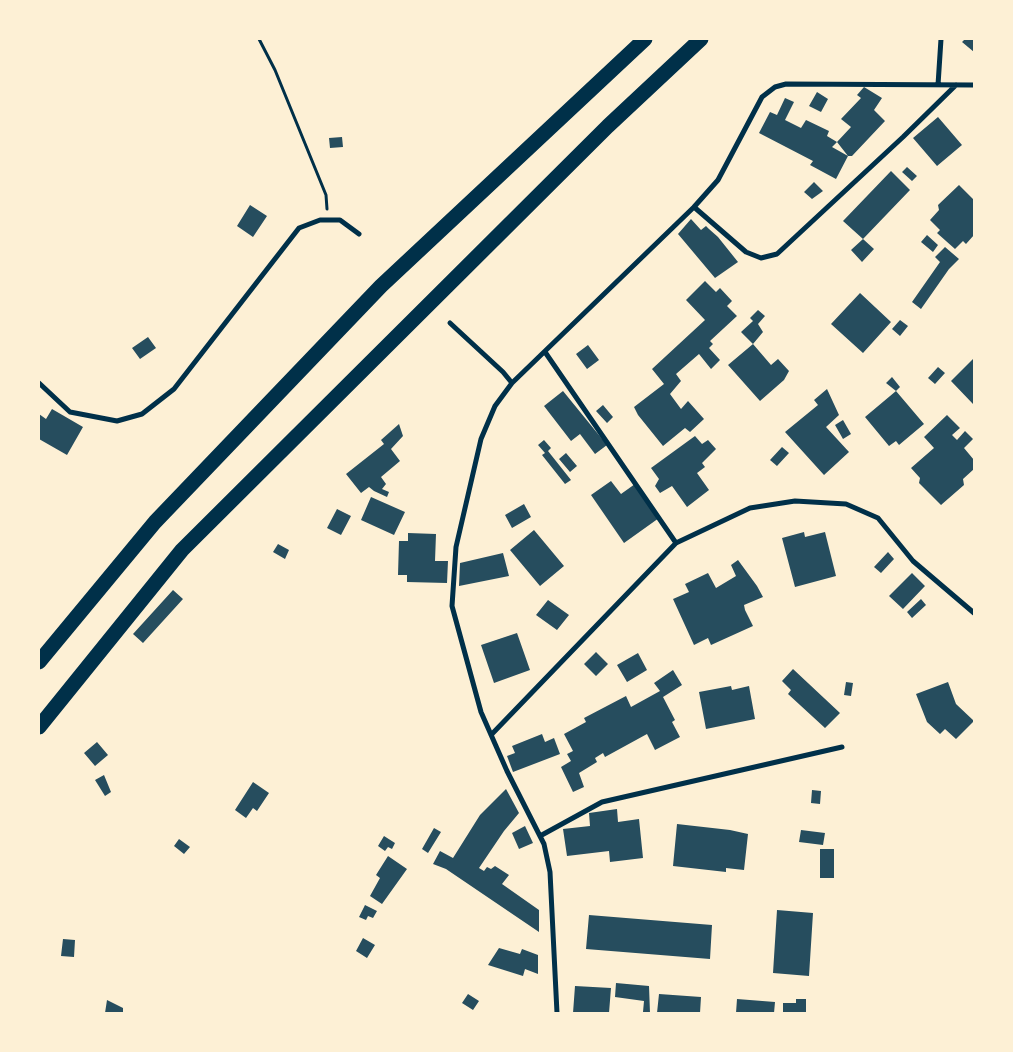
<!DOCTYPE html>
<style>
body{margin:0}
#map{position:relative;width:1013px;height:1052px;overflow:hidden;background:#fdf0d5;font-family:Helvetica,sans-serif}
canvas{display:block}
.frame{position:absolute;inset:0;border:40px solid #fdf0d5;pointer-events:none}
</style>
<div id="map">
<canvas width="1013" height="1052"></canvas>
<div class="frame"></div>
</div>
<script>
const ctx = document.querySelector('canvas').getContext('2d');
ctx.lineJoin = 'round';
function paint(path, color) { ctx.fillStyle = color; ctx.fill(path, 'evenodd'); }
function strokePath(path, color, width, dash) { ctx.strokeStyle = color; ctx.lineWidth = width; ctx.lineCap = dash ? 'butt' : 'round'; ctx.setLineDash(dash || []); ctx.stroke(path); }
const building = new Path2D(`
 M 965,39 L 974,39 L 974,52 L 962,42 Z
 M 864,87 L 882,98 L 874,110 L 885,121 L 852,156 L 848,156 L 837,142 L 832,147 L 848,156 L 836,179 L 810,165 L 813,161 L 759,133 L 770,112 L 777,115 L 785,98 L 794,102 L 785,120 L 801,128 L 806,120 L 829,131 L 827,136 L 837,142 L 851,127 L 841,119 L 861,98 L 857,95 Z
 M 817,92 L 828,99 L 821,112 L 809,106 Z
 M 938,117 L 962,145 L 937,166 L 913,138 Z
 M 342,137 L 343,147 L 330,148 L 329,138 Z
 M 907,167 L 917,176 L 912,181 L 902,172 Z
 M 891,171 L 910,190 L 863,239 L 874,249 L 862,262 L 851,250 L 863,239 L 843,221 Z
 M 814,182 L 823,191 L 812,199 L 804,192 Z
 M 959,185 L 974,200 L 974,235 L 966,244 L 963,241 L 955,249 L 937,233 L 940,230 L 930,220 L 939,210 L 938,205 Z
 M 250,205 L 267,216 L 253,237 L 237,226 Z
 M 691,219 L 701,230 L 706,226 L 709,229 L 718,237 L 738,262 L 715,278 L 678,234 Z
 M 927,235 L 938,245 L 933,252 L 921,242 Z
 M 945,247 L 959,259 L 949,269 L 921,309 L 912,302 L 940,262 L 935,257 Z
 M 705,281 L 716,292 L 720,288 L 732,301 L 727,306 L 737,316 L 710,341 L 713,344 L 709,348 L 720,360 L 711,369 L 699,354 L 676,374 L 681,381 L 670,394 L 681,409 L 688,401 L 704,419 L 690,432 L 685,428 L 663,446 L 638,415 L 634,407 L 664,384 L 652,369 L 705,320 L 686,300 Z
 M 860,293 L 891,322 L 863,353 L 831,324 Z
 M 758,310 L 765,316 L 758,324 L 763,332 L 753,344 L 741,332 L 753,321 L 750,318 Z
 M 900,320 L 908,326 L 900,336 L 892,329 Z
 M 148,337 L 156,348 L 140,359 L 132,348 Z
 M 753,344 L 771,365 L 778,359 L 789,371 L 784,380 L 760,401 L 728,365 Z
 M 588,345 L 599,360 L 587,369 L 576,354 Z
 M 974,358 L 974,403 L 973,404 L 951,381 Z
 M 938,367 L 945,373 L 935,384 L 928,378 Z
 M 892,377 L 900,387 L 896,391 L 886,383 Z
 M 827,389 L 839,415 L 826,427 L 849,452 L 824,475 L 785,432 L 818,405 L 814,400 Z
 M 563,391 L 607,445 L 595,454 L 580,434 L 571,441 L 544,406 Z
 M 896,391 L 924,424 L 899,445 L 896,441 L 889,446 L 865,417 Z
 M 603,405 L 613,417 L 607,423 L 596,411 Z
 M 52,409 L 83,427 L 67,455 L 39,439 L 39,414 L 46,419 Z
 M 947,415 L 960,428 L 952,435 L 957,440 L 965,431 L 973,439 L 964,448 L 974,460 L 974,469 L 963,479 L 964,485 L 941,505 L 919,483 L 920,478 L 911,468 L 934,448 L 924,437 Z
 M 843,420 L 851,434 L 843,439 L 835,425 Z
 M 399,424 L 403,436 L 391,449 L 400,461 L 381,477 L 386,484 L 382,489 L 389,492 L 387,497 L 374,491 L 369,487 L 361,493 L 346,474 L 384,444 L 381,440 Z
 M 695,436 L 702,444 L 708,440 L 716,449 L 702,463 L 705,467 L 697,473 L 709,490 L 687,507 L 672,486 L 660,493 L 655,486 L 659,479 L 651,468 Z
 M 544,440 L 551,448 L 548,451 L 571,480 L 565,484 L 542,455 L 545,453 L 538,445 Z
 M 782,447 L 789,453 L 777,466 L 770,460 Z
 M 566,453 L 577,466 L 570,472 L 559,459 Z
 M 611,481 L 621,494 L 635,484 L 659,518 L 624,543 L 591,495 Z
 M 371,497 L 405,512 L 394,535 L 361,520 Z
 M 524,504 L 531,517 L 512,528 L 505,515 Z
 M 337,509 L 351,516 L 341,535 L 327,528 Z
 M 534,530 L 564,566 L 540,586 L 510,550 Z
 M 804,532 L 805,537 L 825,532 L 836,576 L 795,587 L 782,538 Z
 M 408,533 L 436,534 L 435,561 L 448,561 L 447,583 L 407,582 L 407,575 L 398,575 L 399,541 L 408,541 Z
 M 278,544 L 289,550 L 285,559 L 273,552 Z
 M 888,552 L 894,559 L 881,573 L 874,567 Z
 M 503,553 L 509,576 L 459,586 L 460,563 Z
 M 738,560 L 757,586 L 763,597 L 744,605 L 745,610 L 753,626 L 711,645 L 708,638 L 694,645 L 673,599 L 689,592 L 685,584 L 708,573 L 716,588 L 736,576 L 731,565 Z
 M 912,573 L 925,586 L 903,609 L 889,596 Z
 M 173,590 L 183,599 L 143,643 L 133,634 Z
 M 921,599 L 926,605 L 912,618 L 907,612 Z
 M 548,600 L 569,615 L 557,630 L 536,615 Z
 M 517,633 L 530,670 L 494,683 L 481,645 Z
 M 596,652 L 608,664 L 596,676 L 584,664 Z
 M 638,653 L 647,670 L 627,682 L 617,665 Z
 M 793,669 L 840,713 L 825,728 L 788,694 L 791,690 L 782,681 Z
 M 673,670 L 682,685 L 663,697 L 675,720 L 672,722 L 680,737 L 655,750 L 647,734 L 605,757 L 603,753 L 595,758 L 597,762 L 579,773 L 584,787 L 573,792 L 561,767 L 571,761 L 567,754 L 573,751 L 564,734 L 586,722 L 584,718 L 626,696 L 631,707 L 660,691 L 654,683 Z
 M 846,682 L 853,683 L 851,696 L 844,695 Z
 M 948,682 L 956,704 L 974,721 L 956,739 L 945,729 L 940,734 L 927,722 L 916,694 Z
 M 731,686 L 732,690 L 749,686 L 755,719 L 706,729 L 699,692 Z
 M 542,734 L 545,742 L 554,738 L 560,754 L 513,772 L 507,756 L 515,753 L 512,746 Z
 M 97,742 L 108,755 L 95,766 L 84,753 Z
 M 104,775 L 111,792 L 105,796 L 95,780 Z
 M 253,782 L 269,793 L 257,811 L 253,808 L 246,818 L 235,810 Z
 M 506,789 L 519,813 L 504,831 L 479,868 L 484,871 L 487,867 L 491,869 L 495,866 L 509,875 L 502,884 L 539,910 L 539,932 L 446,869 L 433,864 L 440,851 L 453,858 L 480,815 Z
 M 812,790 L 821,791 L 820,804 L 811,803 Z
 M 617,809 L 618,822 L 639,819 L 643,858 L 610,862 L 609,851 L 567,856 L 563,829 L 590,826 L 589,813 Z
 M 677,824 L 730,830 L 748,834 L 744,870 L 726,868 L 726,872 L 673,866 Z
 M 525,826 L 533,843 L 519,849 L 512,833 Z
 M 434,828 L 441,832 L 428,853 L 422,849 Z
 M 801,830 L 825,833 L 823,845 L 799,842 Z
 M 384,836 L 395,843 L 392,849 L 388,847 L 385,851 L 378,846 Z
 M 179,839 L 190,847 L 184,854 L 174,846 Z
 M 820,849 L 834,849 L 834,878 L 820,878 Z
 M 388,856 L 407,869 L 382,904 L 370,896 L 380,878 L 376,875 Z
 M 365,905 L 377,911 L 373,918 L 368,916 L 366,920 L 359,917 Z
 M 777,910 L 813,913 L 809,976 L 773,973 Z
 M 589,915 L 712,925 L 710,959 L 586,949 Z
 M 363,938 L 375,945 L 367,958 L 356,951 Z
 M 63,939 L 75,940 L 74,957 L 61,956 Z
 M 499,948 L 520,954 L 522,949 L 538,955 L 538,974 L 525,969 L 523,976 L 488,965 Z
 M 616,983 L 649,986 L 650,1013 L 643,1012 L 644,1001 L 615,997 Z
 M 575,986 L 611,988 L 609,1013 L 573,1013 Z
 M 468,994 L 479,1001 L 473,1010 L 462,1003 Z
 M 659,994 L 701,997 L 700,1013 L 657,1013 Z
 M 737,999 L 775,1002 L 774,1013 L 736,1013 Z
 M 796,999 L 806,999 L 806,1013 L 783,1013 L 783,1003 L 796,1003 Z
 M 107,1000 L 123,1008 L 123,1013 L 105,1013 Z`);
const path = new Path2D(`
 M 259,39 L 275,70 L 326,195 L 327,209`);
const minor = new Path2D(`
 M 938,85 L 941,39
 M 694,207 L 746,252 L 761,258 L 777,254 L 903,137 L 956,85
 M 450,323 L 503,372 L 512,383
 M 545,352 L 676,543
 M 39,383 L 70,412 L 117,421 L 142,414 L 174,389 L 299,228 L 320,220 L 340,220 L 359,234
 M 491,735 L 676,543 L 750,508 L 795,501 L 846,504 L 878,518 L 913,561 L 974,613
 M 540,836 L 602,802 L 842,747
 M 557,1013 L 550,872 L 544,844 L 507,771 L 481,712 L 452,606 L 456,547 L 481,439 L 495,406 L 512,383 L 694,207 L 718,180 L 762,97 L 775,87 L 786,84 L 974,85`);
const motorway = new Path2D(`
 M 39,662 L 155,522 L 381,286 L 645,39
 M 39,727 L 182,550 L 608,126 L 701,39`);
paint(building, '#264d5e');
strokePath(path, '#003049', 3);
strokePath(minor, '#003049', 5);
strokePath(motorway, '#003049', 15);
</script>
